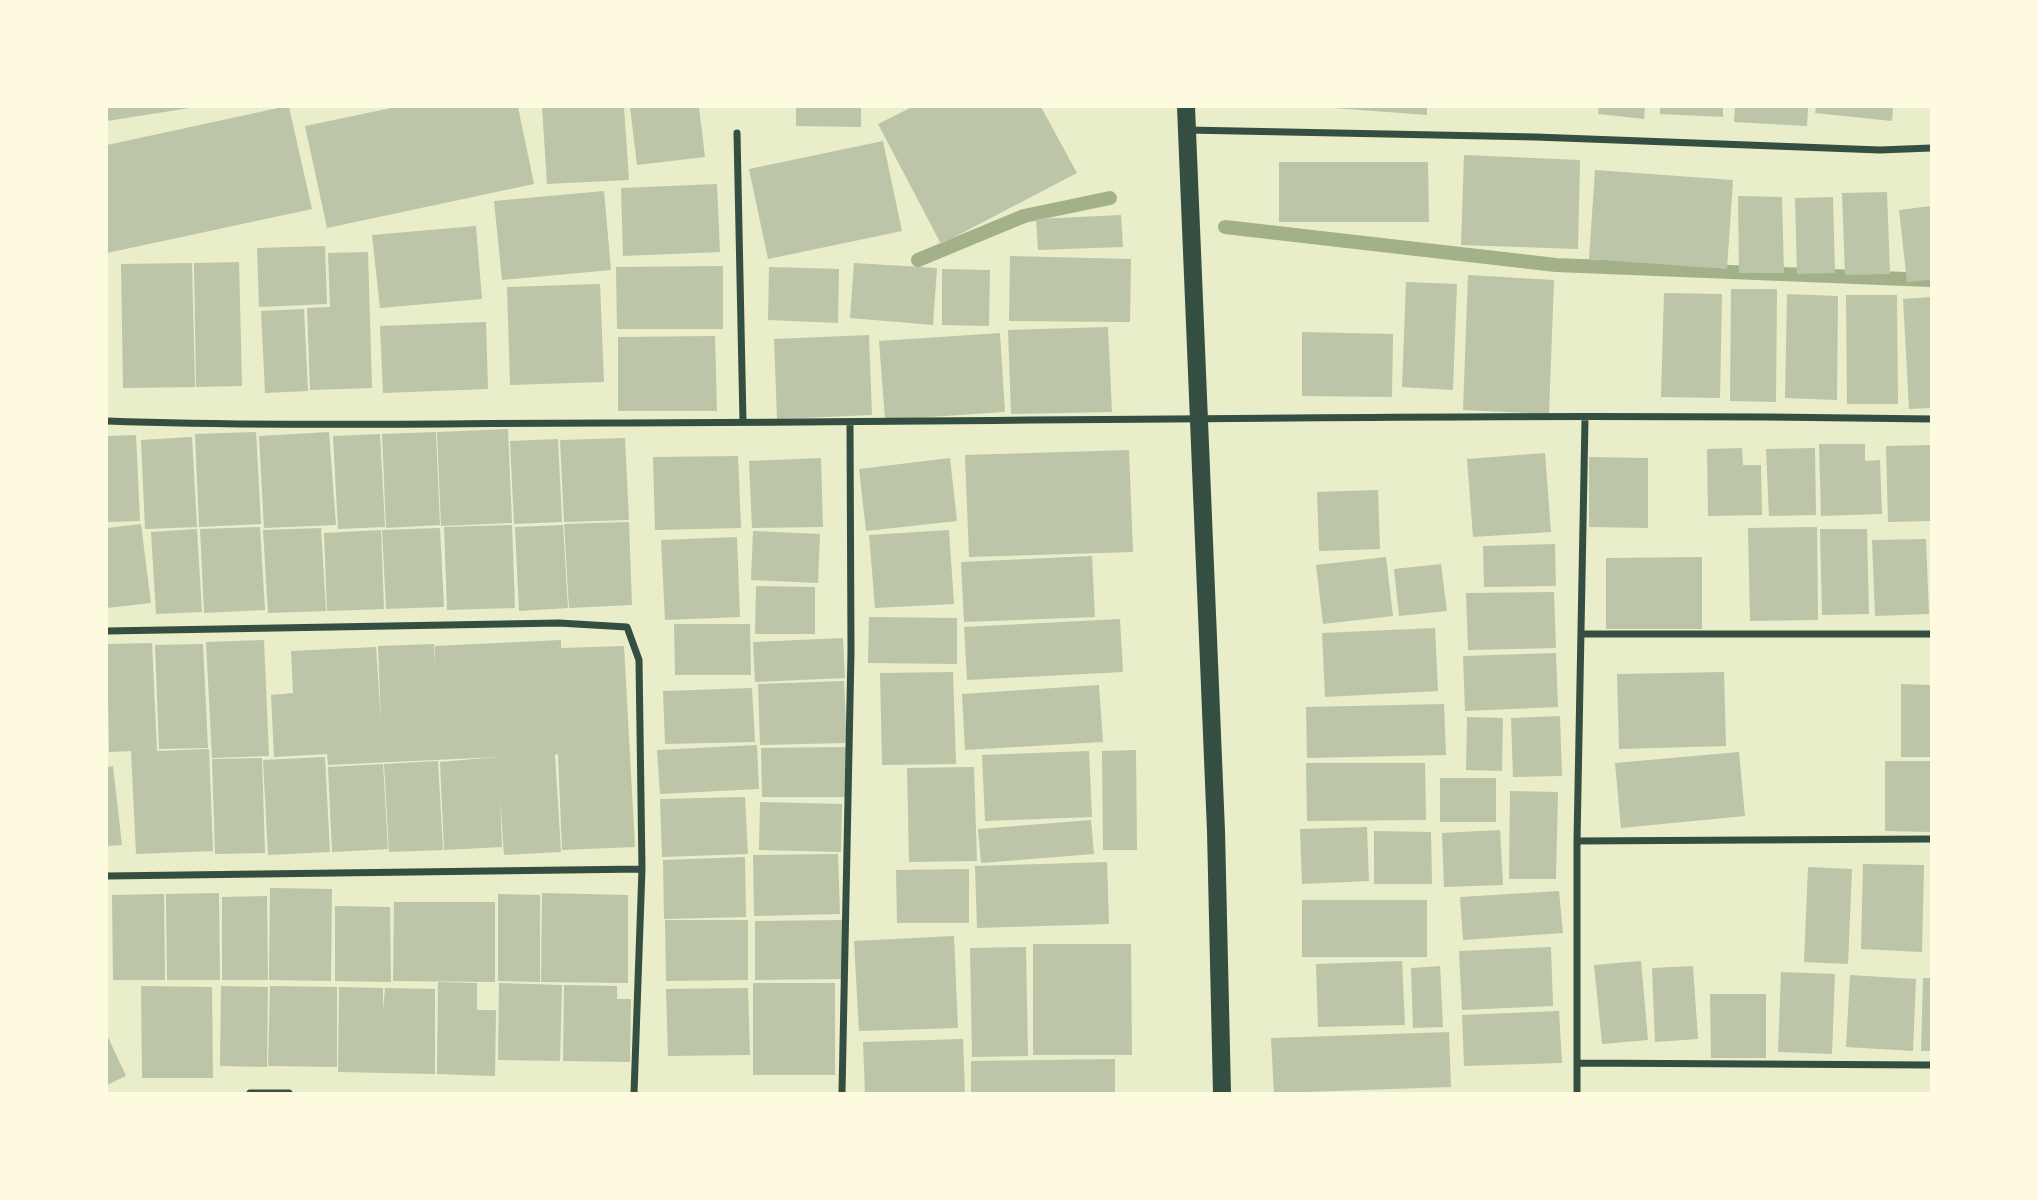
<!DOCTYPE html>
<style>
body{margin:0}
#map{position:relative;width:2038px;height:1200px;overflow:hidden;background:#e9edc9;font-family:Quicksand,sans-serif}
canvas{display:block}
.frame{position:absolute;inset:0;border:108px solid #fefae0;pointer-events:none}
</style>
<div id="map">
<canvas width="2038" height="1200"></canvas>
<div class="frame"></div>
</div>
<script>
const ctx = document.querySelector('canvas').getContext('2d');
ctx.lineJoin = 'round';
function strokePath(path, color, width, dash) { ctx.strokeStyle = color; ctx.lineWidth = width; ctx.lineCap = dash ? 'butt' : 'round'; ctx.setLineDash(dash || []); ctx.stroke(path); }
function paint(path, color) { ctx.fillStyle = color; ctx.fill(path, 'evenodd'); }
const stream = new Path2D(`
 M 1225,227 L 1556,265 L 1931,280
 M 918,260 L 1024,216 L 1110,198`);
const building = new Path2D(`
 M 107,107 L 190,107 L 190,108 L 107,121 Z
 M 283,107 L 289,107 L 312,209 L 107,253 L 107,145 Z
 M 396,107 L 518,107 L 534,184 L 327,228 L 305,126 Z
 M 542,107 L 624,107 L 629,180 L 547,184 Z
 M 630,107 L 699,107 L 705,157 L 637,165 Z
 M 796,107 L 861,107 L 861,127 L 796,126 Z
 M 912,107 L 1041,107 L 1077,173 L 941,244 L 878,124 Z
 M 1320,107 L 1427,107 L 1427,115 Z
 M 1599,107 L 1645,107 L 1644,119 L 1598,114 Z
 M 1660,107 L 1723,107 L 1723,117 L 1660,114 Z
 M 1735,107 L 1808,107 L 1807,126 L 1734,122 Z
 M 1816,107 L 1893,107 L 1892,121 L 1815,113 Z
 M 883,141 L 902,231 L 768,259 L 749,169 Z
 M 1464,155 L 1580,160 L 1578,249 L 1461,245 Z
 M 1279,162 L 1428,162 L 1429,222 L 1279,222 Z
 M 1595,170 L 1733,180 L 1727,269 L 1589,259 Z
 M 717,184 L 720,252 L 623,256 L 621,188 Z
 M 604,191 L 611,270 L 502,280 L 494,201 Z
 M 1887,192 L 1890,274 L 1845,275 L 1842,193 Z
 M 1738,196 L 1782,197 L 1784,273 L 1739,273 Z
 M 1833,197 L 1835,273 L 1797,274 L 1795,198 Z
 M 1931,206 L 1931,280 L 1907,282 L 1899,210 Z
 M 1121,215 L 1123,247 L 1038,250 L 1036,219 Z
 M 476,226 L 482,299 L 380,308 L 372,235 Z
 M 325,246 L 327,304 L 259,307 L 257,248 Z
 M 368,252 L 372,388 L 310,390 L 307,308 L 330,307 L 328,253 Z
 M 1010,256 L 1131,259 L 1130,322 L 1009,321 Z
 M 239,262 L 242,386 L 196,387 L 194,263 Z
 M 192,263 L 195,387 L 123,388 L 121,264 Z
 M 854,263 L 937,268 L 933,325 L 850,318 Z
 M 723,266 L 723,329 L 617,329 L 616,267 Z
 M 769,267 L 839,269 L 838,323 L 768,320 Z
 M 942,269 L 990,270 L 989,326 L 942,325 Z
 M 1468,275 L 1554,280 L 1549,414 L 1463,410 Z
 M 1406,282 L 1457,284 L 1453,390 L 1402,387 Z
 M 600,284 L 604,382 L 510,385 L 507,287 Z
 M 1731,289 L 1777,289 L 1776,402 L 1730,401 Z
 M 1664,293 L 1722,294 L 1720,398 L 1661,397 Z
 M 1787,294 L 1838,296 L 1837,400 L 1785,398 Z
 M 1846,295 L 1897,295 L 1898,404 L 1847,404 Z
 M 1931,297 L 1931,408 L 1909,409 L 1903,299 Z
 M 304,309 L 308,391 L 265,393 L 261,311 Z
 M 486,322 L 488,389 L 383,393 L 380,326 Z
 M 1108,327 L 1112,412 L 1011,414 L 1008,330 Z
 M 1302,332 L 1393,334 L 1392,397 L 1302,396 Z
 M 1000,333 L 1005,412 L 885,420 L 879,341 Z
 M 869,335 L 872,415 L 777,419 L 774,339 Z
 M 715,336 L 717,411 L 618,411 L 618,337 Z
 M 508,429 L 512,523 L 441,526 L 437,432 Z
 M 256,432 L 261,524 L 199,527 L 195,434 Z
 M 329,432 L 336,525 L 264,528 L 259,436 Z
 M 436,432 L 440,525 L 386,528 L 382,434 Z
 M 380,434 L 385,527 L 338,529 L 333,436 Z
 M 136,435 L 140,521 L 107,522 L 107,436 Z
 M 192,437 L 197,527 L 145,529 L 141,440 Z
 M 625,438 L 629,520 L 564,522 L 560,440 Z
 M 558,439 L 562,522 L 514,524 L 510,441 Z
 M 1819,444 L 1865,444 L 1865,461 L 1880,460 L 1882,514 L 1821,516 Z
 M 1931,445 L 1931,521 L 1888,522 L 1886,446 Z
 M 1742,448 L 1743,465 L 1761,465 L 1762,515 L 1708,516 L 1707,449 Z
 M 1815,448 L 1816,515 L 1769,516 L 1766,449 Z
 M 1129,450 L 1133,552 L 969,557 L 965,455 Z
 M 1545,453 L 1551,532 L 1473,537 L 1467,459 Z
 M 738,456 L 741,528 L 655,530 L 653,457 Z
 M 1589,457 L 1648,458 L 1648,528 L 1589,527 Z
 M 821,458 L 823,527 L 752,528 L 749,461 Z
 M 950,458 L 957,521 L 866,531 L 859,469 Z
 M 1378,490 L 1380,549 L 1319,551 L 1317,492 Z
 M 629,522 L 632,605 L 569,608 L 564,524 Z
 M 141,524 L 151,603 L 107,608 L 107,528 Z
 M 512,525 L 515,608 L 447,610 L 444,527 Z
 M 563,525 L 568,608 L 519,611 L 515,527 Z
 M 260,527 L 265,610 L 204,613 L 200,529 Z
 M 1817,527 L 1818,620 L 1750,621 L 1748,528 Z
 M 321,528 L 326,611 L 268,613 L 263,530 Z
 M 440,528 L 444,607 L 386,609 L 382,530 Z
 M 197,529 L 202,612 L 156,614 L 151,532 Z
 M 1820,529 L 1867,529 L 1869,614 L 1822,615 Z
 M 381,530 L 384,609 L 327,611 L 324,533 Z
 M 949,530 L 954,604 L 875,608 L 869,535 Z
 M 753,531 L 820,534 L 818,583 L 751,580 Z
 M 737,537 L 740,617 L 665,620 L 661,540 Z
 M 1926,539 L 1929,614 L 1875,616 L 1872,540 Z
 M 1555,544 L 1556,586 L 1484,587 L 1483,546 Z
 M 1092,556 L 1095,617 L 964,622 L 961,562 Z
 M 1386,557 L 1393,616 L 1323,624 L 1316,565 Z
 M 1702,557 L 1702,629 L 1606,629 L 1606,558 Z
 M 1441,564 L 1447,611 L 1399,616 L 1394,569 Z
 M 756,586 L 815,587 L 815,634 L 755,634 Z
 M 1554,592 L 1556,648 L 1468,650 L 1466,593 Z
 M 869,617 L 957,618 L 957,664 L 868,663 Z
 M 1120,619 L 1123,672 L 967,680 L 964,627 Z
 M 674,624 L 750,624 L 751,675 L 675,675 Z
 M 1435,628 L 1438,691 L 1325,697 L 1322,633 Z
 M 843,638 L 845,678 L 755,682 L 753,642 Z
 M 264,640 L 269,756 L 212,758 L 206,642 Z
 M 561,640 L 561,648 L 624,646 L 635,847 L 562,850 L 558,754 L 555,755 L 561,852 L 504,855 L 500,795 L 502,847 L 444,850 L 440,762 L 498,757 L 328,765 L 327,754 L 274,757 L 271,695 L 293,693 L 291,651 L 376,647 L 381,722 L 378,646 L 434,644 L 435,665 L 435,646 Z
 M 152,643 L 157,751 L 209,749 L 213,851 L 136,854 L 131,751 L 109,752 L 107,644 Z
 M 203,644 L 208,748 L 159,749 L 155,645 Z
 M 1556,653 L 1558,707 L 1465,711 L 1463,656 Z
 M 953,672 L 956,764 L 882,765 L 880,673 Z
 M 1724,672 L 1726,746 L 1619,749 L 1617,674 Z
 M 844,681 L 847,743 L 760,745 L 758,684 Z
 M 1901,684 L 1931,685 L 1931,757 L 1901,757 Z
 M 1099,685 L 1103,742 L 965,750 L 962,694 Z
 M 752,688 L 755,742 L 665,744 L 663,691 Z
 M 1444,704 L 1446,755 L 1307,758 L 1306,707 Z
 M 1560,716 L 1562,776 L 1513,777 L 1511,718 Z
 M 1467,717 L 1503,718 L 1502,771 L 1466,770 Z
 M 757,745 L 759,789 L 660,794 L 657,750 Z
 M 846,747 L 847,797 L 762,797 L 761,748 Z
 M 1136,750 L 1137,850 L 1103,850 L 1102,751 Z
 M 1089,751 L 1092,817 L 985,821 L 982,755 Z
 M 1739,752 L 1745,816 L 1621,828 L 1615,763 Z
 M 325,757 L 330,852 L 268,855 L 263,760 Z
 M 262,758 L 265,853 L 215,854 L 212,759 Z
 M 438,761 L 443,850 L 389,852 L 384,764 Z
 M 1885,761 L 1931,761 L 1931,832 L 1885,831 Z
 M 1306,763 L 1425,763 L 1426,820 L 1307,821 Z
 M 383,764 L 388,849 L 332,852 L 328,767 Z
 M 113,766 L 122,845 L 107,846 L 107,767 Z
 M 974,767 L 977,861 L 909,862 L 907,768 Z
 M 1440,778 L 1496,778 L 1496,822 L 1440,822 Z
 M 1510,791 L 1558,792 L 1556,879 L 1509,879 Z
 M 745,797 L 748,854 L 662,857 L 660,799 Z
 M 760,802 L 842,804 L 841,852 L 759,850 Z
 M 1091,820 L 1094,854 L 981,863 L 978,829 Z
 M 1367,827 L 1369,881 L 1302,884 L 1300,829 Z
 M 1500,830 L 1503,885 L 1444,887 L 1442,833 Z
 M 1374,831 L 1431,832 L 1432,884 L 1374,884 Z
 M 838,854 L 840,914 L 754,916 L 753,855 Z
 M 745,857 L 746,917 L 664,919 L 663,860 Z
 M 1107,862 L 1109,924 L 977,928 L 975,866 Z
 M 1863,864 L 1924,865 L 1922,952 L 1861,949 Z
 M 1808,867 L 1852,869 L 1848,964 L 1804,962 Z
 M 969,869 L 969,923 L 897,923 L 896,870 Z
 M 270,888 L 332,889 L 331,981 L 269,980 Z
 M 1559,891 L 1563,933 L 1463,940 L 1460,897 Z
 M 219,893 L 220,980 L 167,980 L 166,894 Z
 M 542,893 L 628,895 L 628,983 L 541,982 Z
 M 164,894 L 165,980 L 113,980 L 112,895 Z
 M 498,894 L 540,895 L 540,982 L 498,981 Z
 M 267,896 L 268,980 L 222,980 L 222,897 Z
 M 1302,900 L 1427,900 L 1427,957 L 1302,957 Z
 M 394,902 L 495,902 L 495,982 L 393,981 Z
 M 335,906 L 390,907 L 391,982 L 335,981 Z
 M 665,920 L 748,920 L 748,980 L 666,981 Z
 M 843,920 L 844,979 L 755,980 L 755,921 Z
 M 954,936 L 958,1028 L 859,1031 L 854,941 Z
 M 1033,944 L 1131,944 L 1132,1055 L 1033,1055 Z
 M 1026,947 L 1028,1056 L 972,1057 L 970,948 Z
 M 1551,947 L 1553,1006 L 1462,1010 L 1459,951 Z
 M 1402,961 L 1405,1025 L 1318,1027 L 1316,964 Z
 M 1641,961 L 1648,1040 L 1602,1044 L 1594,965 Z
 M 1440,966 L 1443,1027 L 1413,1028 L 1411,968 Z
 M 1693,966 L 1698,1039 L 1655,1042 L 1652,968 Z
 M 1781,972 L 1835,974 L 1832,1054 L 1778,1052 Z
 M 1850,975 L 1916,979 L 1913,1051 L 1846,1047 Z
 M 1923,978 L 1931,978 L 1931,1051 L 1921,1051 Z
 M 438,982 L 477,983 L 477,1010 L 496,1010 L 495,1076 L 437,1074 Z
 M 499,983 L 562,985 L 560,1061 L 498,1060 Z
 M 753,983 L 835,983 L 835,1075 L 753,1075 Z
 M 564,985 L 617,986 L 617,999 L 631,999 L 630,1062 L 563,1061 Z
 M 141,986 L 212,987 L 213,1078 L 142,1078 Z
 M 221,986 L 268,987 L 267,1067 L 220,1066 Z
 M 270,986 L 337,987 L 337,1067 L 268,1066 Z
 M 339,987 L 383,988 L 383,1011 L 385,988 L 435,989 L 435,1074 L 338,1072 Z
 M 748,988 L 750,1055 L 668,1056 L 666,989 Z
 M 1710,994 L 1766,994 L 1766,1058 L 1711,1058 Z
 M 1559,1011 L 1562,1063 L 1464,1066 L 1462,1015 Z
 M 1449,1032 L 1451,1087 L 1274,1093 L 1271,1038 Z
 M 107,1035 L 126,1076 L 107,1085 Z
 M 963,1039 L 965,1093 L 865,1093 L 863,1042 Z
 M 1115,1059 L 1115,1093 L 971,1093 L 971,1061 Z`);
const minor = new Path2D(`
 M 1187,130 L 1536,137 L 1880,150 L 1931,148
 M 737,133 L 743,422
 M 107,421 C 275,427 443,423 611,423 C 1051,422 1491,412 1931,419
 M 107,631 L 559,623 L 627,627 L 639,660 L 642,869 L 634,1093
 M 1581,634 L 1931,634
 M 1577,841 L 1931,839
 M 107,876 L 642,869
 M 1577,1063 L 1931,1065
 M 250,1093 L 289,1093
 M 842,1093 L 851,652 L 850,424
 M 1577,1093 L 1577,841 L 1585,419`);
const primary = new Path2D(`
 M 1186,107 L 1216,831 L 1222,1093`);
strokePath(stream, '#a3b18a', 14);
paint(building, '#bcc5a7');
strokePath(minor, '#344e41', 7);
strokePath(primary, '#344e41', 18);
</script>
